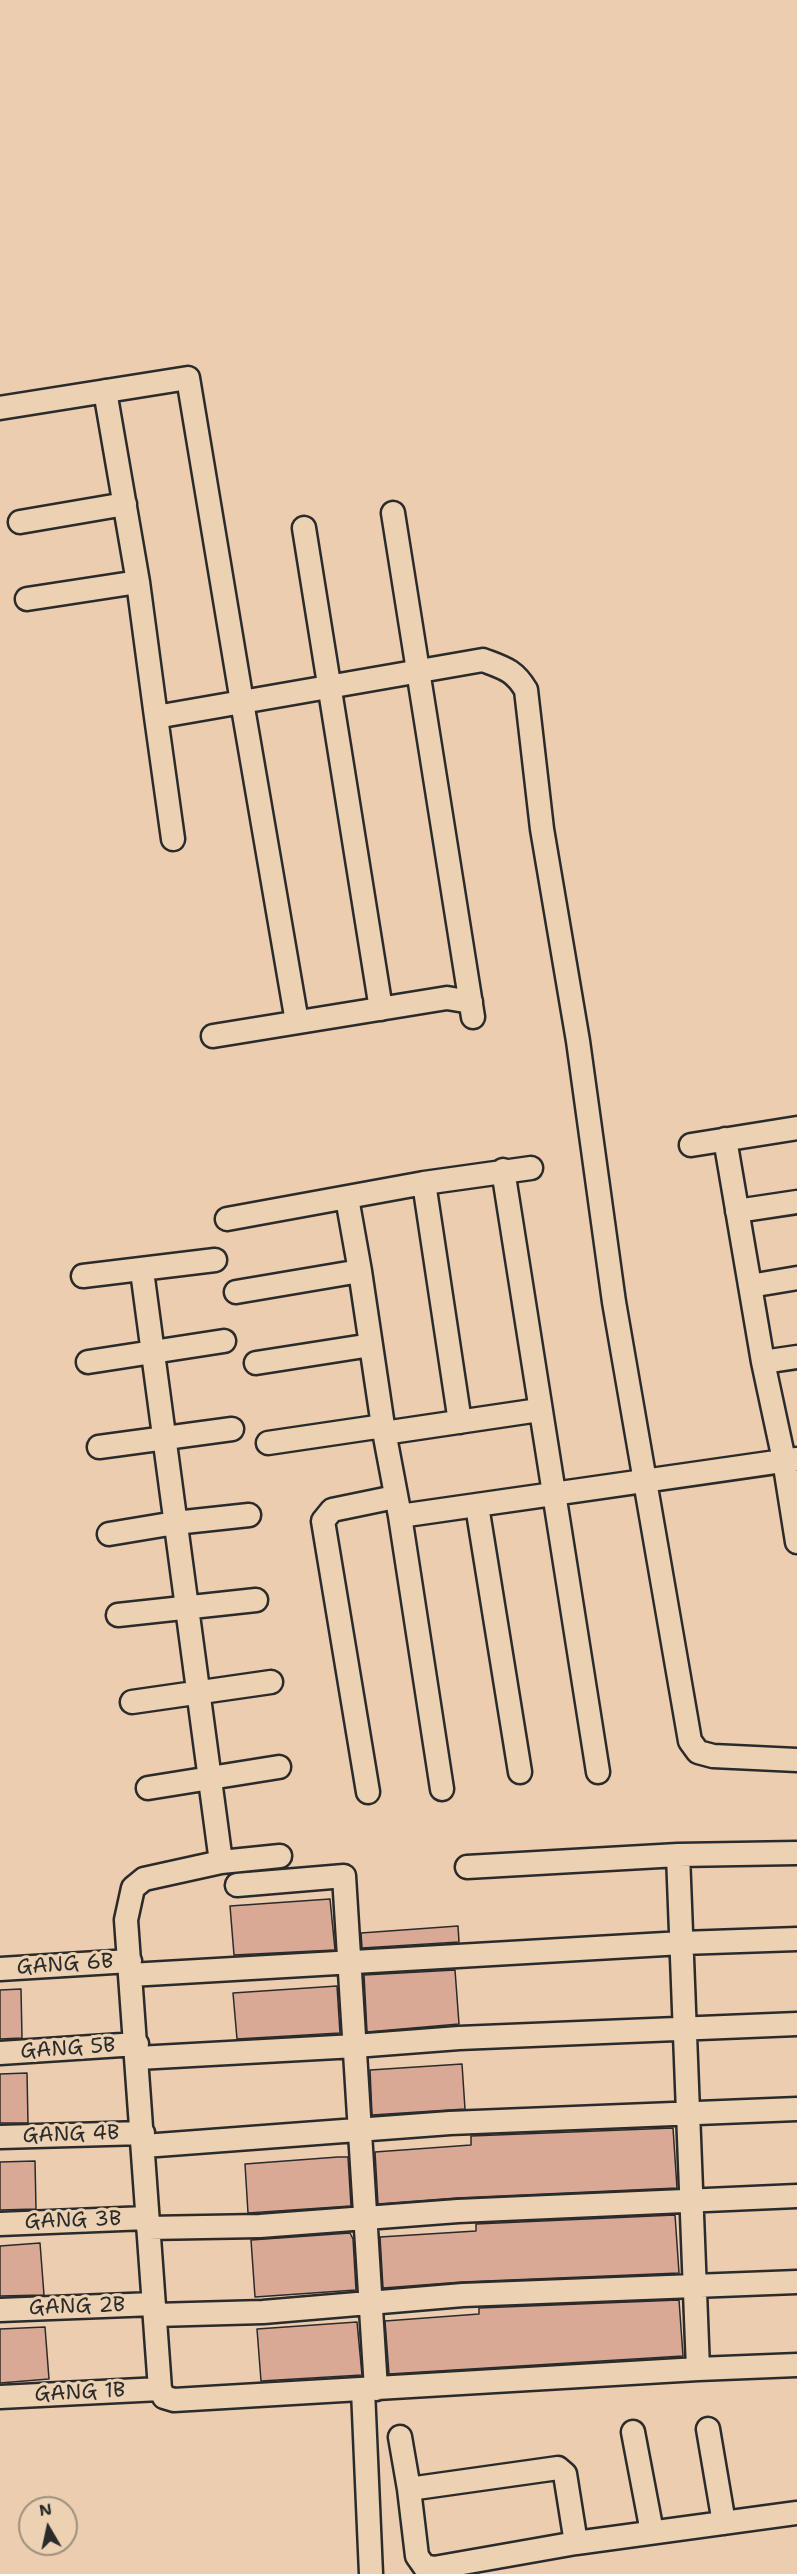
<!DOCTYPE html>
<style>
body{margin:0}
#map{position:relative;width:797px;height:2574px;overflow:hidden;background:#eccdb0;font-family:"Shantell Sans",sans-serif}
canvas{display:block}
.north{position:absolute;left:18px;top:2496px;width:60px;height:60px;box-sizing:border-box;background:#ecd2b3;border:2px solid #9f8f7d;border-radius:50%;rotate:351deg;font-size:16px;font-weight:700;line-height:24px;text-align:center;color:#2b2b2b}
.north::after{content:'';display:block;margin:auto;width:21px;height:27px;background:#2b2b2b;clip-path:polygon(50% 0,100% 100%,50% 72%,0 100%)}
</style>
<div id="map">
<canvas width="797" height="2574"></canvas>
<div class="north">N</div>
</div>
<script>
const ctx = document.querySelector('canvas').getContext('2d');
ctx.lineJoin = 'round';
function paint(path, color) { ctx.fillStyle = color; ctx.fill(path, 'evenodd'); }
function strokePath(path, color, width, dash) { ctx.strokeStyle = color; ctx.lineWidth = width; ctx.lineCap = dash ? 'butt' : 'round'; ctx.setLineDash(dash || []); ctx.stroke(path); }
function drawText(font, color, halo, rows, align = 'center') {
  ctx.font = font + ' "Shantell Sans",sans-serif'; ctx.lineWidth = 6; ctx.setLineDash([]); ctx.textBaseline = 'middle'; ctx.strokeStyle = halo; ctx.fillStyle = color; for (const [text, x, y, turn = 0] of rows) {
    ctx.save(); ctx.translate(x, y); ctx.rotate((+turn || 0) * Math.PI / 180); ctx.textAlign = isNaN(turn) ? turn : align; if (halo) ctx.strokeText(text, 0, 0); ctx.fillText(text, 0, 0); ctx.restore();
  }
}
const building = new Path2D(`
 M 330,1899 L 335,1950 L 234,1955 L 230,1906 Z
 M 458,1926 L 459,1942 L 362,1948 L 361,1933 Z
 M 455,1970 L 459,2024 L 367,2032 L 364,1975 Z
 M 337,1986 L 340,2033 L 237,2039 L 233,1993 Z
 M 21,1989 L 22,2038 L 0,2039 L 0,1990 Z
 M 462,2064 L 465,2109 L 372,2115 L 370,2070 Z
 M 27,2073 L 28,2123 L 0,2123 L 0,2074 Z
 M 673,2128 L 677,2188 L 457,2198 L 378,2204 L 375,2152 L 471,2145 L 471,2136 Z
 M 338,2157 L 348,2157 L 351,2206 L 248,2213 L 245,2164 Z
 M 35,2161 L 36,2209 L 0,2210 L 0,2162 Z
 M 675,2215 L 679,2273 L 462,2282 L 383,2288 L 380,2237 L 476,2231 L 476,2224 Z
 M 350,2233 L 353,2239 L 356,2290 L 255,2297 L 251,2240 Z
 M 40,2243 L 44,2295 L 0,2296 L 0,2246 Z
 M 679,2300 L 683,2356 L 389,2374 L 385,2321 L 479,2314 L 479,2308 Z
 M 357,2322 L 362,2375 L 261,2381 L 257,2329 Z
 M 45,2327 L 49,2379 L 0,2383 L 0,2329 Z`);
const minor = new Path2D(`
 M 105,391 L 138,582 L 156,717 L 242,702 L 297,1022
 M 0,408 L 188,378 L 242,702 L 483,660 C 504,668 514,670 526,690 L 542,829 L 578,1041 L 614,1302 L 690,1741 L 698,1752 L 713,1756 L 797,1760
 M 393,513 L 473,1017
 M 20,522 L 125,504
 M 304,528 L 381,1009
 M 27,599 L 138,582
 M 156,717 L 173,839
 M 213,1036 L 447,998 L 471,1002
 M 725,1139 L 763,1362 L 784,1460 L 797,1542
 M 691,1145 L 797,1128
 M 503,1170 L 598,1772
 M 424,1183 L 460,1422
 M 347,1198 L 360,1271
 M 737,1211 L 797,1202
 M 227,1219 L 424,1183 L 531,1168
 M 142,1271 L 221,1862 L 144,1879 L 133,1888 L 126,1920 L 160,2389 L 164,2397 L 174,2400 L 698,2369 L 797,2365
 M 83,1276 L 215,1260
 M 750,1286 L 797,1278
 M 236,1292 L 360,1271 L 383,1426 L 400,1516
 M 88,1362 L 224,1341
 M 763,1362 L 797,1357
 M 256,1363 L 371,1345
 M 384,1433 L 539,1410
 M 268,1443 L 383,1426
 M 99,1447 L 232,1429
 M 477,1506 L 520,1772
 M 109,1534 L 175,1523 L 249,1515
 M 118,1615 L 256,1600
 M 132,1702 L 271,1682
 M 148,1788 L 279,1767
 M 442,1789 L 400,1516 L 797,1459
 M 368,1792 L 323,1521 L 332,1510 L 395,1497
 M 678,1855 L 698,2369
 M 221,1862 L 280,1856
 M 467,1867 L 678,1855 L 797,1853
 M 237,1885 L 344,1876 L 376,2389
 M 0,1969 L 130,1961
 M 130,1975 L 682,1943 L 797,1939
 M 0,2053 L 137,2044
 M 138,2058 L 355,2046 L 459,2038 L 797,2024
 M 0,2137 L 143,2133
 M 144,2146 L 450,2123 L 797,2109
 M 0,2224 L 147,2218
 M 148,2228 L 260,2226 L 458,2211 L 797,2196
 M 0,2310 L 154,2304
 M 155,2315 L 263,2312 L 463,2295 L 797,2282
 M 363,2390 L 371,2574
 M 0,2397 L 160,2389
 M 708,2429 L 724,2523
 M 633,2432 L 652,2532
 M 400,2437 L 409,2489 L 417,2556 L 424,2566 L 434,2568 L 576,2543 L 797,2513
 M 409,2489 L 558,2468 L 565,2474 L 576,2543`);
const streetNames = [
 ["GANG 6B",65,1965,-4],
 ["GANG 5B",68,2049,-4],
 ["GANG 4B",71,2135,-2],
 ["GANG 3B",73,2221,-2],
 ["GANG 2B",77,2307,-2],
 ["GANG 1B",80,2393,-3]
];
paint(building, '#daa996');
strokePath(building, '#2b2b2b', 1.5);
strokePath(minor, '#2b2b2b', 27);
strokePath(minor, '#ecd2b3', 22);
drawText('21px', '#2b2b2b', '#ecd2b3', streetNames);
</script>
